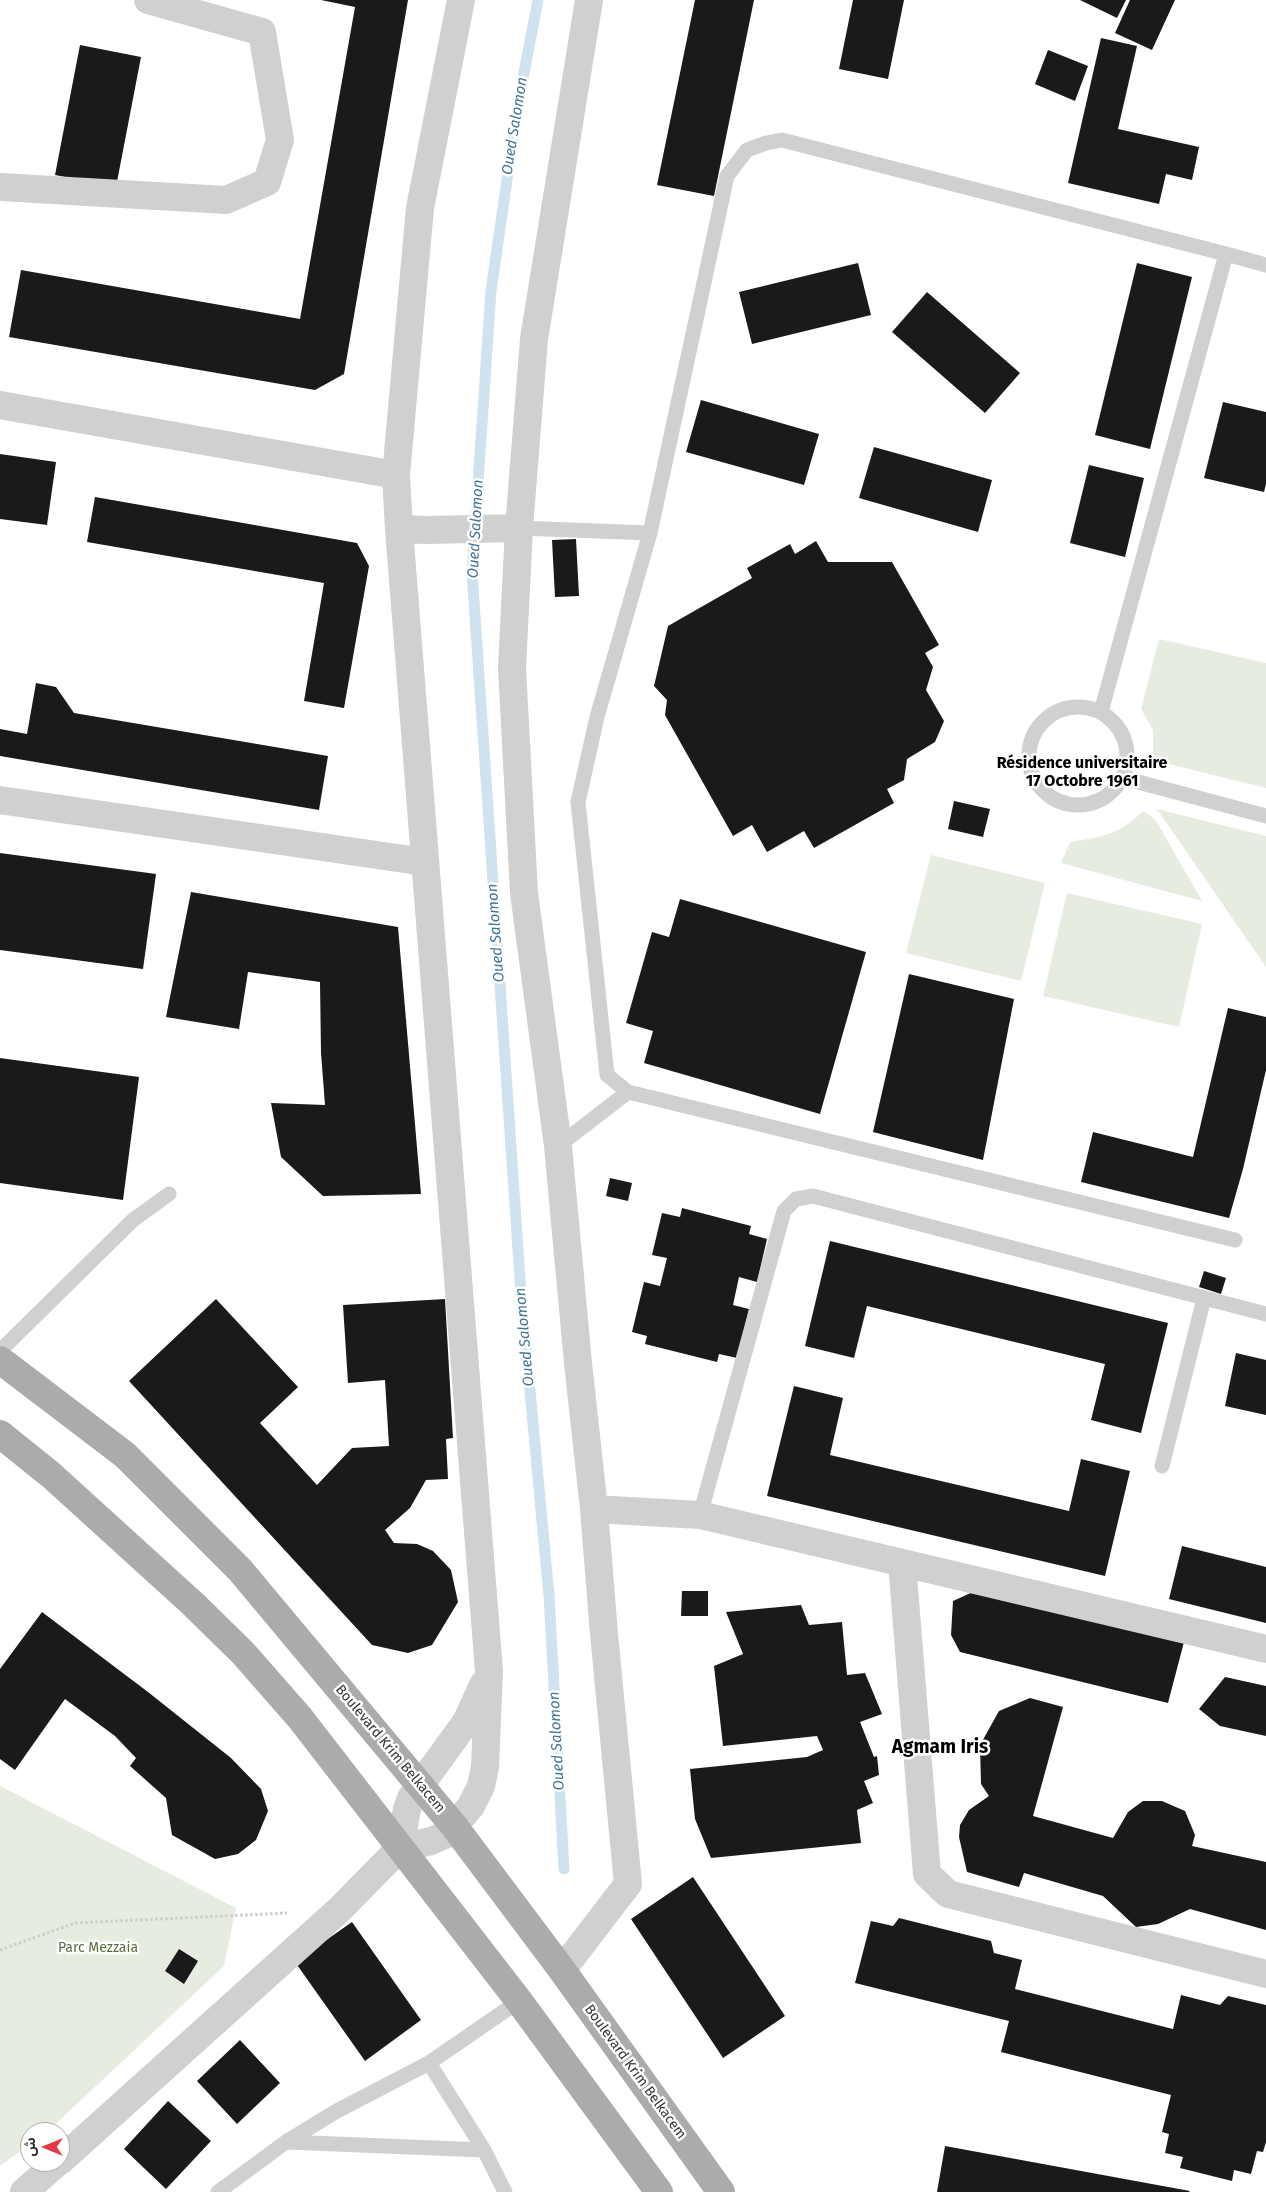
<!DOCTYPE html>
<meta charset="utf-8">
<style>
body{margin:0}
#map{position:relative;width:1266px;height:2192px;overflow:hidden;background:#fff;font-family:"Fira Sans","Noto Sans Arabic",sans-serif}
canvas{display:block}
.north{position:absolute;left:20px;top:2122px;width:50px;height:50px;box-sizing:border-box;background:#fff;border:1px solid #adadad;border-radius:50%;rotate:270deg;font-size:14px;font-weight:700;line-height:20px;text-align:center;color:#333}
.north::after{content:'';display:block;margin:auto;width:18px;height:22px;background:#e63946;clip-path:polygon(50% 0,100% 100%,50% 72%,0 100%)}
</style>
<div id="map">
<canvas width="1266" height="2192"></canvas>
<div class="north">ش</div>
</div>
<script>
const ctx = document.querySelector('canvas').getContext('2d');
ctx.lineJoin = 'round';
function paint(path, color) { ctx.fillStyle = color; ctx.fill(path, 'evenodd'); }
function strokePath(path, color, width, dash) { ctx.strokeStyle = color; ctx.lineWidth = width; ctx.lineCap = dash ? 'butt' : 'round'; ctx.setLineDash(dash || []); ctx.stroke(path); }
function drawText(font, color, halo, rows, align = 'center') {
  ctx.font = font + ' "Fira Sans",sans-serif'; ctx.lineWidth = 5; ctx.setLineDash([]); ctx.textBaseline = 'middle'; ctx.strokeStyle = halo; ctx.fillStyle = color; for (const [text, x, y, turn = 0] of rows) {
    ctx.save(); ctx.translate(x, y); ctx.rotate((+turn || 0) * Math.PI / 180); ctx.textAlign = isNaN(turn) ? turn : align; if (halo) ctx.strokeText(text, 0, 0); ctx.fillText(text, 0, 0); ctx.restore();
  }
}
const green = new Path2D(`
 M 1159,639 L 1266,663 L 1266,788 L 1153,760 L 1153,730 L 1141,709 Z
 M 1157,809 L 1266,836 L 1266,967 Z
 M 1143,811 L 1155,819 L 1202,901 L 1061,863 L 1070,842 C 1102,837 1119,835 1143,811 Z
 M 931,855 L 1045,883 L 1021,981 L 906,953 Z
 M 1067,893 L 1202,924 L 1179,1027 L 1043,996 Z
 M 0,1786 L 236,1908 L 224,1966 L 47,2132 L 30,2132 L 30,2144 L 0,2166 Z`);
const stream = new Path2D(`
 M 538,0 L 518,104 L 491,291 L 472,572 L 521,1294 L 549,1596 L 564,1869`);
const building = new Path2D(`
 M 321,0 L 408,0 L 344,374 L 315,390 L 9,337 L 21,270 L 300,319 L 355,7 Z
 M 695,0 L 754,0 L 714,196 L 657,185 Z
 M 853,0 L 904,0 L 888,79 L 839,69 Z
 M 1080,0 L 1126,0 L 1117,18 Z
 M 1130,0 L 1175,0 L 1152,50 L 1115,33 Z
 M 1101,38 L 1137,46 L 1118,129 L 1199,147 L 1192,180 L 1166,174 L 1159,204 L 1068,183 Z
 M 80,45 L 141,57 L 116,187 L 55,175 Z
 M 1048,50 L 1088,66 L 1075,101 L 1035,84 Z
 M 858,263 L 871,315 L 752,344 L 739,292 Z
 M 1137,263 L 1192,277 L 1150,449 L 1095,435 Z
 M 927,292 L 1020,373 L 985,413 L 892,332 Z
 M 701,400 L 819,434 L 804,485 L 686,452 Z
 M 1223,402 L 1266,412 L 1266,484 L 1264,492 L 1204,478 Z
 M 874,447 L 992,480 L 978,532 L 859,498 Z
 M 0,454 L 56,462 L 47,525 L 0,519 Z
 M 1089,465 L 1144,478 L 1125,557 L 1070,543 Z
 M 95,497 L 357,543 L 369,566 L 344,708 L 304,701 L 324,583 L 87,542 Z
 M 576,539 L 579,596 L 555,597 L 552,540 Z
 M 816,541 L 828,562 L 892,562 L 939,645 L 925,653 L 933,667 L 926,690 L 944,721 L 935,742 L 907,759 L 904,780 L 887,789 L 894,803 L 814,848 L 804,831 L 767,852 L 752,825 L 733,836 L 665,715 L 667,700 L 654,686 L 668,626 L 752,578 L 747,568 L 790,544 L 795,554 Z
 M 36,683 L 56,687 L 74,713 L 328,756 L 319,810 L 0,756 L 0,729 L 27,734 Z
 M 954,801 L 990,809 L 983,837 L 948,829 Z
 M 0,853 L 156,874 L 143,969 L 0,950 Z
 M 191,892 L 398,927 L 421,1194 L 323,1196 L 281,1157 L 271,1103 L 325,1105 L 321,1053 L 320,982 L 248,972 L 239,1029 L 166,1017 Z
 M 680,899 L 866,952 L 820,1114 L 644,1063 L 653,1031 L 626,1023 L 652,932 L 669,937 Z
 M 909,974 L 1014,999 L 983,1160 L 873,1132 Z
 M 1228,1008 L 1266,1017 L 1266,1070 L 1243,1169 L 1229,1218 L 1081,1182 L 1093,1132 L 1193,1157 Z
 M 0,1058 L 139,1077 L 123,1200 L 0,1183 Z
 M 610,1178 L 632,1183 L 628,1201 L 606,1196 Z
 M 682,1208 L 751,1226 L 749,1234 L 767,1239 L 757,1282 L 739,1277 L 733,1305 L 749,1309 L 737,1358 L 719,1354 L 717,1362 L 645,1344 L 647,1336 L 632,1332 L 644,1282 L 660,1286 L 667,1258 L 652,1255 L 662,1213 L 680,1217 Z
 M 830,1241 L 1168,1323 L 1141,1433 L 1091,1420 L 1105,1364 L 867,1306 L 854,1358 L 805,1346 Z
 M 1204,1271 L 1226,1278 L 1221,1294 L 1199,1287 Z
 M 216,1299 L 298,1387 L 260,1423 L 317,1485 L 352,1448 L 389,1446 L 385,1380 L 348,1383 L 343,1305 L 445,1299 L 453,1438 L 446,1439 L 448,1479 L 426,1480 L 410,1508 L 385,1530 L 394,1543 L 417,1544 L 433,1551 L 451,1570 L 458,1602 L 432,1645 L 408,1653 L 372,1645 L 129,1381 Z
 M 1236,1353 L 1266,1360 L 1266,1415 L 1225,1406 Z
 M 794,1386 L 843,1398 L 830,1455 L 1069,1511 L 1081,1459 L 1130,1471 L 1105,1576 L 767,1496 Z
 M 1182,1546 L 1266,1567 L 1266,1623 L 1169,1599 Z
 M 682,1591 L 708,1591 L 708,1616 L 681,1616 Z
 M 975,1591 L 1184,1642 L 1168,1703 L 960,1652 L 951,1635 L 953,1601 Z
 M 801,1605 L 809,1625 L 842,1622 L 847,1675 L 865,1673 L 882,1714 L 860,1722 L 874,1757 L 877,1756 L 879,1775 L 864,1781 L 873,1803 L 857,1810 L 861,1843 L 711,1858 L 695,1819 L 690,1769 L 807,1757 L 823,1750 L 817,1736 L 723,1746 L 714,1666 L 743,1654 L 726,1612 Z
 M 42,1612 L 148,1692 L 231,1758 L 261,1789 L 268,1811 L 256,1840 L 238,1854 L 215,1859 L 172,1835 L 166,1798 L 130,1766 L 136,1758 L 115,1736 L 65,1699 L 15,1770 L 0,1759 L 0,1669 Z
 M 1225,1677 L 1266,1686 L 1266,1736 L 1220,1726 L 1199,1709 Z
 M 1030,1698 L 1063,1707 L 1033,1816 L 1113,1838 L 1128,1812 L 1143,1801 L 1162,1801 L 1185,1811 L 1195,1835 L 1192,1846 L 1266,1862 L 1266,1930 L 1190,1909 L 1158,1924 L 1136,1927 L 1103,1896 L 1024,1873 L 1019,1887 L 967,1872 L 959,1837 L 960,1825 L 969,1810 L 989,1796 L 981,1784 L 980,1745 L 999,1711 Z
 M 693,1877 L 785,2016 L 723,2058 L 631,1919 Z
 M 899,1918 L 991,1941 L 994,1953 L 1022,1960 L 1015,1989 L 1173,2029 L 1181,1995 L 1220,2005 L 1228,1996 L 1266,2005 L 1266,2142 L 1263,2152 L 1257,2151 L 1251,2174 L 1234,2170 L 1232,2181 L 1180,2168 L 1183,2157 L 1165,2153 L 1169,2134 L 1162,2132 L 1171,2095 L 1001,2052 L 1009,2021 L 855,1983 L 871,1921 L 893,1926 Z
 M 352,1922 L 421,2020 L 365,2061 L 295,1962 Z
 M 179,1949 L 198,1961 L 184,1984 L 165,1971 Z
 M 240,2040 L 280,2083 L 237,2124 L 197,2081 Z
 M 168,2101 L 211,2141 L 166,2189 L 124,2149 Z
 M 945,2146 L 1190,2191 L 1189,2192 L 937,2192 Z`);
const path = new Path2D(`
 M 0,1950 L 75,1923 L 287,1913`);
const lane = new Path2D(`
 M 1226,254 L 1266,265
 M 519,528 L 650,533
 M1029 756a49 49 0 1 1 98 0a49 49 0 1 1-98 0Z
 M 1101,712 L 1226,254 L 782,140 L 766,143 L 747,150 L 727,176 L 650,533 L 597,717 L 578,802 L 607,1075 L 628,1092 L 1235,1240
 M 1123,778 L 1266,816
 M 558,1146 L 628,1092
 M 0,1351 L 133,1220 L 169,1194
 M 1162,1466 L 1204,1298
 M 700,1515 L 784,1211 L 796,1199 L 813,1196 L 1266,1314
 M 429,2063 L 484,2150 L 505,2192
 M 286,2142 L 484,2150
 M 218,2192 L 286,2142 L 335,2112 L 429,2063 L 519,2001`);
const street = new Path2D(`
 M 0,187 L 226,200 L 267,182 L 280,140 L 262,32 L 148,0
 M 0,405 L 396,475
 M 399,529 L 427,530 L 519,528
 M 0,800 L 425,862
 M 594,1509 L 700,1515 L 1266,1649
 M 902,1563 L 927,1874 L 948,1894 L 1266,1974
 M 400,1848 L 407,1809 L 411,1798 L 466,1722 L 483,1685
 M 562,1970 L 628,1884 L 604,1634 L 594,1509 L 578,1363 L 558,1146 L 524,893 L 512,668 L 519,528 L 534,339 L 589,0
 M 60,2161 L 338,1911 L 400,1848 L 431,1841 L 445,1835 L 454,1826 L 471,1806 L 481,1786 L 485,1767 L 489,1671 L 399,529 L 396,475 L 420,208 L 461,0
 M 24,2192 L 58,2162`);
const primary = new Path2D(`
 M 0,1360 L 125,1455 L 240,1570 L 454,1826 L 562,1970 L 721,2192
 M 0,1434 L 51,1475 L 193,1604 L 243,1653 L 300,1718 L 519,2001 L 659,2192`);
const streetNames = [
 ["Boulevard Krim Belkacem",390,1749,50],
 ["Boulevard Krim Belkacem",635,2072,54]
];
const parkNames = [
 ["Parc Mezzaia",98,1948]
];
const waterNames = [
 ["Oued Salomon",515,126,-81],
 ["Oued Salomon",476,529,-87],
 ["Oued Salomon",496,933,-94],
 ["Oued Salomon",525,1337,-95],
 ["Oued Salomon",557,1741,-93]
];
const quarterNames = [
 ["Résidence universitaire",1082,764],
 ["17 Octobre 1961",1082,782]
];
const districtNames = [
 ["Agmam Iris",940,1748]
];
paint(green, '#e6ecdf');
strokePath(stream, '#cfe2ee', 11);
paint(building, '#1a1a1a');
strokePath(path, '#cdcdcd', 3, [2.5, 2.5]);
strokePath(lane, '#d0d0d0', 15);
strokePath(street, '#d0d0d0', 28);
strokePath(primary, '#ababab', 28);
drawText('14px', '#333', '#fff', streetNames);
drawText('14px', '#56703f', '#fff', parkNames);
drawText('italic 15px', '#3f7597', '#fff', waterNames);
drawText('bold 16px', '#000', '#fff', quarterNames);
drawText('bold 19px', '#000', '#fff', districtNames);
</script>
